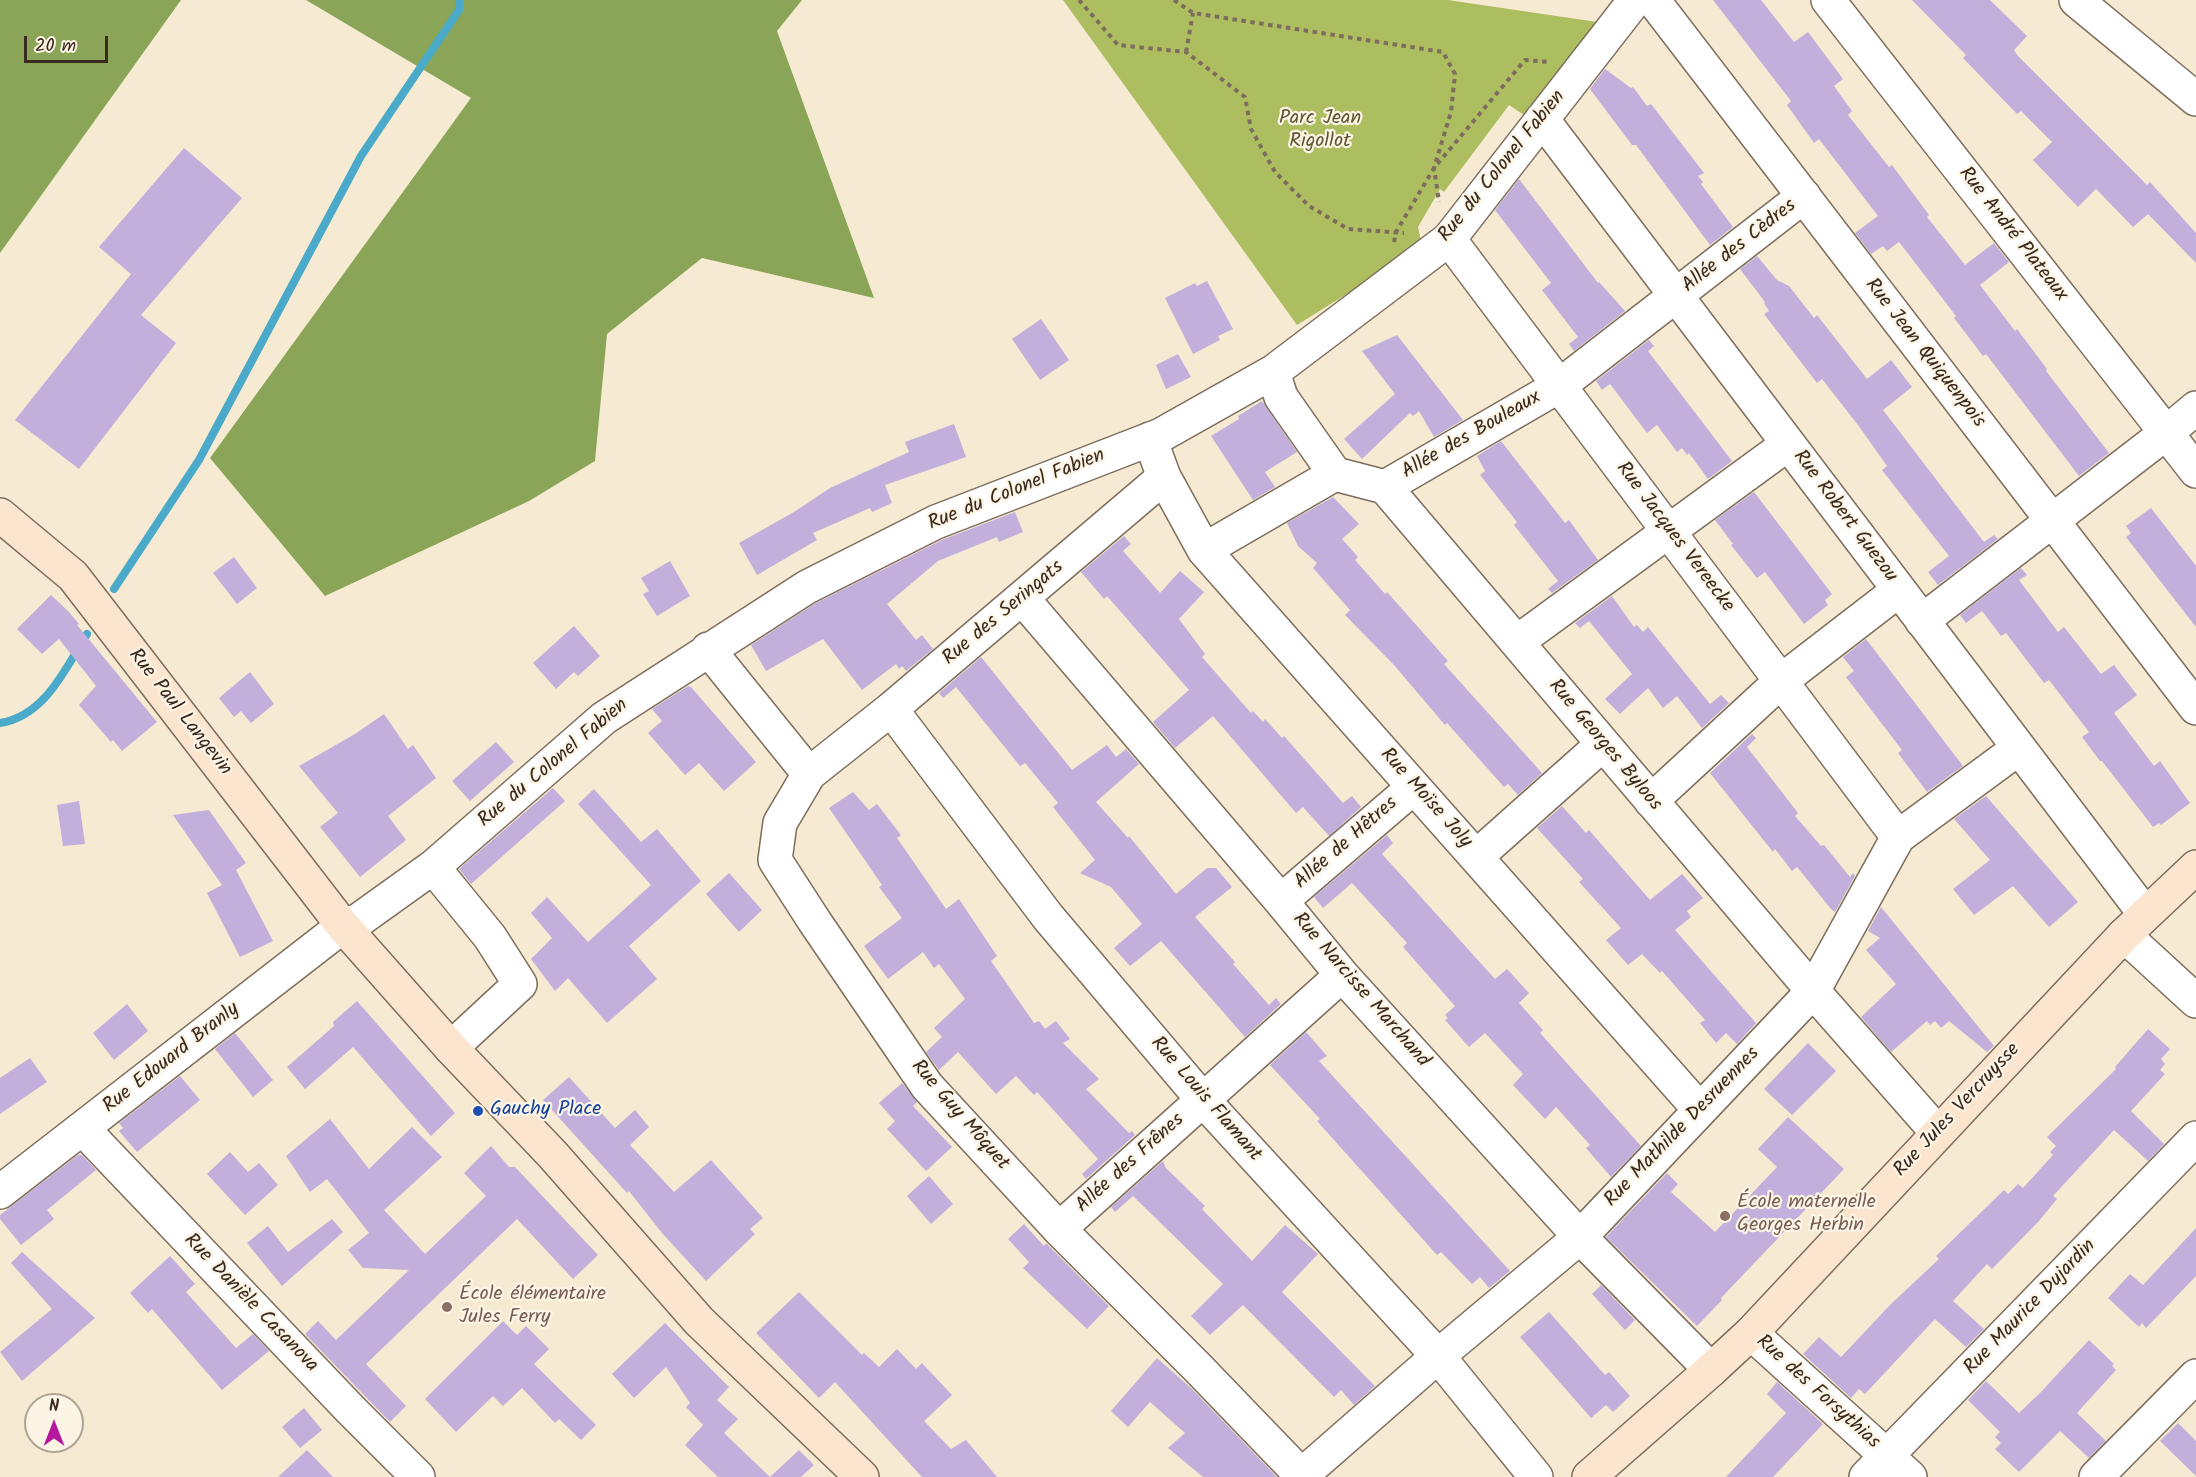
<!DOCTYPE html>
<meta charset="utf-8">
<style>
body{margin:0}
#map{position:relative;width:2196px;height:1477px;overflow:hidden;background:#f7ead2;font-family:Kalam,sans-serif}
canvas{display:block}
.north{position:absolute;left:24px;top:1393px;width:60px;height:60px;box-sizing:border-box;background:#fcf5e5;border:2px solid #afa495;border-radius:50%;rotate:0deg;font-size:16px;font-weight:700;line-height:24px;text-align:center;color:#3b2a1e}
.north::after{content:'';display:block;margin:auto;width:21px;height:27px;background:#b5179e;clip-path:polygon(50% 0,100% 100%,50% 72%,0 100%)}
.scale{position:absolute;left:24px;top:36px;width:84px;height:27px;box-sizing:border-box;border:3px solid #3b2a1e;border-top:0;padding-left:8px;font-size:18px;line-height:21px;white-space:nowrap;color:#3b2a1e;-webkit-text-stroke:4px #fcf5e5;paint-order:stroke}
</style>
<div id="map">
<canvas width="2196" height="1477"></canvas>
<div class="north">N</div>
<div class="scale">20 m</div>
</div>
<script>
const ctx = document.querySelector('canvas').getContext('2d');
ctx.lineJoin = 'round';
function paint(path, color) { ctx.fillStyle = color; ctx.fill(path, 'evenodd'); }
function strokePath(path, color, width, dash) { ctx.strokeStyle = color; ctx.lineWidth = width; ctx.lineCap = dash ? 'butt' : 'round'; ctx.setLineDash(dash || []); ctx.stroke(path); }
function drawText(font, color, halo, rows, align = 'center') {
  ctx.font = font + ' Kalam,sans-serif'; ctx.lineWidth = 4.5; ctx.setLineDash([]); ctx.textBaseline = 'middle'; ctx.strokeStyle = halo; ctx.fillStyle = color; for (const [text, x, y, turn = 0] of rows) {
    ctx.save(); ctx.translate(x, y); ctx.rotate((+turn || 0) * Math.PI / 180); ctx.textAlign = isNaN(turn) ? turn : align; if (halo) ctx.strokeText(text, 0, 0); ctx.fillText(text, 0, 0); ctx.restore();
  }
}
const green = new Path2D(`
 M 1063,0 L 1448,0 L 1604,23 L 1530,119 L 1509,105 L 1444,192 L 1440,189 L 1418,227 L 1422,247 L 1297,325 Z`);
const forest = new Path2D(`
 M 0,0 L 181,0 L 0,253 Z
 M 306,0 L 802,0 L 777,31 L 874,298 L 702,258 L 607,334 L 595,461 L 529,501 L 325,596 L 210,458 L 471,98 Z`);
const stream = new Path2D(`
 M 114,589 L 199,460 L 361,156 L 459,10 L 459,0
 M 0,723 C 45,716 65,669 87,634`);
const building = new Path2D(`
 M 1713,0 L 1761,0 L 1794,42 L 1808,32 L 1843,79 L 1834,86 L 1852,111 L 1848,115 L 1889,167 L 1892,165 L 1929,215 L 1927,217 L 1965,265 L 1994,243 L 2009,262 L 1980,285 L 2015,331 L 2017,329 L 2047,369 L 2046,371 L 2109,453 L 2079,476 L 1986,354 L 1983,356 L 1954,318 L 1956,316 L 1899,242 L 1887,251 L 1883,246 L 1871,254 L 1855,233 L 1878,216 L 1819,139 L 1814,143 L 1787,105 L 1791,101 Z
 M 1912,0 L 1990,0 L 2027,36 L 2014,50 L 2018,56 L 2147,185 L 2150,182 L 2196,233 L 2196,263 L 2148,214 L 2133,227 L 2096,189 L 2078,207 L 2033,160 L 2052,142 L 2021,111 L 2017,114 L 1963,58 L 1966,55 Z
 M 1605,69 L 1631,88 L 1633,87 L 1647,106 L 1651,104 L 1704,173 L 1698,176 L 1703,182 L 1701,184 L 1733,227 L 1710,245 L 1636,145 L 1632,145 L 1590,89 Z
 M 184,148 L 242,198 L 141,315 L 176,343 L 79,469 L 15,420 L 131,274 L 99,247 Z
 M 1519,179 L 1598,283 L 1599,282 L 1625,311 L 1574,351 L 1569,344 L 1578,337 L 1542,290 L 1551,283 L 1495,210 Z
 M 1757,256 L 1777,280 L 1789,286 L 1814,318 L 1817,315 L 1867,379 L 1891,360 L 1912,387 L 1883,410 L 1984,542 L 1994,535 L 1998,539 L 1938,585 L 1928,572 L 1949,556 L 1882,470 L 1887,466 L 1858,425 L 1822,379 L 1817,383 L 1764,314 L 1769,311 L 1764,303 L 1765,302 L 1740,269 Z
 M 1207,281 L 1233,329 L 1218,336 L 1220,340 L 1193,354 L 1165,298 L 1195,283 L 1197,286 Z
 M 1041,319 L 1069,360 L 1040,380 L 1012,339 Z
 M 1397,335 L 1463,420 L 1434,437 L 1419,411 L 1413,416 L 1410,413 L 1362,459 L 1344,439 L 1395,394 L 1362,351 Z
 M 1649,340 L 1654,346 L 1648,351 L 1732,461 L 1708,479 L 1689,453 L 1687,455 L 1682,448 L 1677,452 L 1657,425 L 1647,433 L 1610,384 L 1602,390 L 1596,381 Z
 M 1178,354 L 1191,377 L 1166,389 L 1156,365 Z
 M 1262,401 L 1297,452 L 1265,472 L 1275,487 L 1253,500 L 1211,436 L 1239,419 L 1238,416 Z
 M 954,424 L 966,457 L 885,485 L 892,503 L 872,512 L 870,508 L 813,533 L 817,540 L 757,575 L 739,543 L 794,512 L 830,488 L 909,452 L 905,442 Z
 M 1501,441 L 1565,523 L 1569,520 L 1598,560 L 1552,593 L 1548,589 L 1558,581 L 1514,525 L 1517,522 L 1480,475 L 1485,471 L 1477,456 Z
 M 1754,492 L 1832,594 L 1825,600 L 1828,605 L 1804,624 L 1765,572 L 1757,578 L 1731,545 L 1733,544 L 1715,520 Z
 M 1333,497 L 1359,524 L 1342,539 L 1358,557 L 1355,560 L 1385,594 L 1387,592 L 1448,661 L 1444,664 L 1542,773 L 1518,795 L 1508,784 L 1504,787 L 1447,723 L 1445,725 L 1394,665 L 1345,615 L 1350,610 L 1313,568 L 1317,563 L 1298,546 L 1287,523 Z
 M 2151,508 L 2196,566 L 2196,627 L 2126,537 L 2131,533 L 2126,526 Z
 M 1015,512 L 1023,532 L 999,542 L 997,537 L 938,561 L 887,604 L 916,640 L 922,635 L 933,649 L 906,671 L 902,666 L 899,669 L 896,664 L 862,690 L 823,639 L 766,671 L 751,645 L 816,603 L 944,539 Z
 M 1124,536 L 1131,544 L 1123,551 L 1160,593 L 1180,571 L 1204,592 L 1179,619 L 1205,654 L 1202,657 L 1251,713 L 1253,711 L 1263,722 L 1265,719 L 1282,738 L 1284,736 L 1343,803 L 1352,796 L 1361,807 L 1329,836 L 1303,807 L 1296,813 L 1213,716 L 1175,748 L 1153,722 L 1189,690 L 1107,596 L 1104,599 L 1081,572 Z
 M 234,557 L 257,588 L 237,604 L 213,573 Z
 M 670,561 L 690,596 L 657,616 L 643,594 L 649,591 L 641,578 Z
 M 2021,568 L 2027,575 L 2019,580 L 2058,632 L 2064,627 L 2101,674 L 2114,665 L 2137,695 L 2114,713 L 2154,766 L 2160,761 L 2190,803 L 2161,825 L 2159,823 L 2153,827 L 2102,761 L 2100,761 L 2082,737 L 2089,732 L 2049,680 L 2044,683 L 2006,633 L 2001,636 L 1982,611 L 1966,623 L 1960,615 Z
 M 51,595 L 68,611 L 79,624 L 77,625 L 157,722 L 122,751 L 113,740 L 111,742 L 79,705 L 96,686 L 59,639 L 42,654 L 17,629 Z
 M 1612,596 L 1634,627 L 1637,625 L 1643,632 L 1648,627 L 1710,704 L 1721,695 L 1729,703 L 1702,728 L 1677,696 L 1663,708 L 1648,688 L 1620,714 L 1605,699 L 1632,674 L 1589,621 L 1580,628 L 1575,623 Z
 M 574,626 L 600,656 L 578,676 L 574,672 L 556,689 L 533,663 Z
 M 1866,639 L 1963,766 L 1927,792 L 1898,753 L 1902,750 L 1846,677 L 1854,671 L 1843,657 Z
 M 981,657 L 1072,770 L 1107,745 L 1116,757 L 1126,749 L 1139,764 L 1096,802 L 1128,838 L 1129,836 L 1176,894 L 1207,868 L 1216,868 L 1232,887 L 1195,917 L 1235,962 L 1233,964 L 1269,1005 L 1276,998 L 1281,1004 L 1245,1037 L 1161,941 L 1130,966 L 1114,948 L 1142,924 L 1111,887 L 1080,873 L 1095,860 L 1053,807 L 1058,803 L 1025,763 L 1020,766 L 956,687 L 943,698 L 939,693 Z
 M 250,672 L 274,704 L 251,723 L 241,711 L 234,717 L 219,698 Z
 M 688,686 L 691,687 L 756,762 L 724,791 L 699,763 L 685,775 L 648,733 L 662,721 L 652,709 Z
 M 384,714 L 408,749 L 413,745 L 436,778 L 388,816 L 406,840 L 360,877 L 320,827 L 338,813 L 299,766 L 355,734 Z
 M 1752,734 L 1756,738 L 1747,747 L 1798,813 L 1795,816 L 1821,846 L 1824,845 L 1850,877 L 1853,873 L 1855,876 L 1835,912 L 1831,909 L 1797,867 L 1792,871 L 1775,849 L 1773,852 L 1710,773 Z
 M 496,742 L 514,762 L 470,801 L 452,781 Z
 M 553,788 L 565,801 L 471,884 L 459,869 Z
 M 594,789 L 641,842 L 657,829 L 701,881 L 629,946 L 657,979 L 607,1023 L 568,978 L 555,991 L 531,959 L 552,938 L 531,913 L 547,897 L 588,942 L 651,885 L 578,804 Z
 M 853,792 L 869,810 L 877,804 L 901,835 L 897,838 L 946,909 L 959,899 L 997,956 L 991,961 L 1034,1023 L 1039,1021 L 1045,1029 L 1056,1021 L 1070,1039 L 1063,1043 L 1099,1079 L 1086,1089 L 1129,1133 L 1132,1131 L 1135,1135 L 1086,1179 L 1082,1174 L 1098,1159 L 1037,1092 L 1034,1095 L 1016,1076 L 996,1094 L 958,1052 L 939,1070 L 926,1052 L 942,1037 L 934,1028 L 965,999 L 939,964 L 934,968 L 923,952 L 888,979 L 864,946 L 902,918 L 879,887 L 882,885 L 829,808 Z
 M 1986,796 L 2078,902 L 2049,927 L 2013,886 L 1974,915 L 1953,889 L 1990,860 L 1954,819 Z
 M 79,801 L 85,844 L 63,846 L 57,805 Z
 M 1562,806 L 1586,833 L 1589,830 L 1650,900 L 1682,874 L 1703,898 L 1687,911 L 1691,917 L 1675,930 L 1756,1023 L 1737,1044 L 1726,1033 L 1716,1043 L 1700,1023 L 1705,1020 L 1662,971 L 1660,973 L 1642,954 L 1628,965 L 1606,940 L 1621,928 L 1579,882 L 1583,879 L 1537,828 Z
 M 209,810 L 246,863 L 236,870 L 273,941 L 240,957 L 207,893 L 222,885 L 173,815 Z
 M 1387,835 L 1393,843 L 1382,854 L 1495,979 L 1507,969 L 1529,993 L 1519,1003 L 1543,1030 L 1540,1033 L 1641,1146 L 1611,1177 L 1586,1148 L 1590,1145 L 1556,1107 L 1545,1119 L 1513,1085 L 1523,1074 L 1485,1033 L 1469,1047 L 1445,1020 L 1448,1018 L 1445,1015 L 1455,1006 L 1403,947 L 1407,943 L 1352,883 L 1323,908 L 1314,897 Z
 M 729,873 L 762,910 L 739,932 L 706,894 Z
 M 1881,907 L 1994,1046 L 1987,1052 L 1949,1021 L 1941,1028 L 1935,1021 L 1930,1025 L 1927,1021 L 1891,1052 L 1861,1017 L 1896,984 L 1866,950 L 1880,938 L 1868,931 Z
 M 357,1001 L 455,1113 L 431,1136 L 353,1047 L 305,1089 L 287,1067 L 334,1026 L 333,1022 Z
 M 127,1004 L 148,1031 L 114,1060 L 93,1033 Z
 M 2148,1029 L 2170,1049 L 2161,1059 L 2165,1064 L 2160,1070 L 2165,1074 L 2131,1111 L 2164,1144 L 2148,1161 L 2114,1130 L 2053,1196 L 2057,1199 L 2039,1221 L 1992,1269 L 1987,1264 L 1953,1301 L 1984,1329 L 1966,1347 L 1935,1319 L 1865,1394 L 1859,1389 L 1851,1398 L 1803,1354 L 1819,1337 L 1841,1357 L 1890,1305 L 1939,1259 L 1936,1256 L 2004,1190 L 2008,1194 L 2018,1184 L 2023,1188 L 2053,1155 L 2050,1152 L 2056,1146 L 2047,1137 L 2116,1069 L 2115,1067 Z
 M 1306,1032 L 1327,1056 L 1319,1061 L 1510,1271 L 1489,1288 L 1480,1277 L 1472,1284 L 1441,1252 L 1437,1255 L 1317,1121 L 1320,1119 L 1270,1065 Z
 M 235,1033 L 273,1080 L 253,1097 L 215,1049 Z
 M 1808,1043 L 1836,1071 L 1792,1115 L 1764,1089 Z
 M 30,1058 L 47,1082 L 0,1114 L 0,1078 Z
 M 180,1076 L 200,1100 L 137,1152 L 119,1131 L 123,1128 L 119,1123 Z
 M 569,1077 L 615,1128 L 635,1110 L 649,1127 L 630,1145 L 674,1192 L 711,1160 L 763,1218 L 750,1229 L 755,1234 L 706,1281 L 662,1233 L 629,1191 L 627,1193 L 543,1100 Z
 M 902,1083 L 917,1102 L 913,1106 L 952,1147 L 926,1171 L 887,1129 L 895,1121 L 879,1103 Z
 M 1788,1117 L 1844,1169 L 1721,1298 L 1722,1300 L 1697,1326 L 1606,1237 L 1667,1173 L 1678,1184 L 1671,1192 L 1715,1232 L 1777,1167 L 1758,1149 Z
 M 330,1119 L 369,1169 L 412,1127 L 442,1157 L 384,1210 L 425,1254 L 486,1196 L 464,1173 L 491,1146 L 509,1167 L 515,1167 L 598,1255 L 573,1279 L 517,1219 L 366,1364 L 406,1406 L 390,1422 L 305,1334 L 318,1321 L 336,1340 L 409,1270 L 363,1268 L 348,1250 L 369,1233 L 327,1179 L 310,1192 L 286,1156 Z
 M 230,1152 L 248,1172 L 259,1163 L 278,1185 L 245,1215 L 207,1174 Z
 M 78,1155 L 82,1155 L 96,1170 L 47,1210 L 54,1219 L 21,1245 L 0,1219 L 0,1215 Z
 M 1163,1161 L 1166,1168 L 1205,1206 L 1202,1209 L 1252,1261 L 1285,1225 L 1318,1254 L 1282,1292 L 1375,1386 L 1354,1405 L 1341,1390 L 1334,1397 L 1243,1305 L 1210,1335 L 1191,1316 L 1223,1284 L 1133,1196 L 1115,1212 L 1111,1207 Z
 M 929,1176 L 953,1204 L 931,1224 L 907,1196 Z
 M 332,1219 L 343,1232 L 282,1286 L 247,1243 L 268,1226 L 288,1252 Z
 M 1024,1224 L 1044,1246 L 1046,1243 L 1109,1306 L 1087,1329 L 1023,1268 L 1029,1262 L 1008,1239 Z
 M 2196,1228 L 2196,1276 L 2146,1328 L 2142,1323 L 2139,1327 L 2108,1298 L 2130,1274 L 2143,1285 Z
 M 22,1252 L 95,1318 L 22,1381 L 0,1352 L 52,1309 L 11,1263 Z
 M 170,1256 L 195,1284 L 186,1292 L 236,1348 L 253,1334 L 269,1351 L 222,1390 L 152,1309 L 148,1313 L 130,1293 Z
 M 1601,1285 L 1635,1320 L 1625,1330 L 1592,1294 Z
 M 799,1292 L 862,1355 L 864,1353 L 879,1367 L 897,1349 L 916,1369 L 922,1363 L 952,1395 L 924,1421 L 951,1449 L 966,1440 L 997,1477 L 922,1477 L 835,1382 L 819,1398 L 756,1333 Z
 M 1549,1312 L 1605,1375 L 1609,1372 L 1630,1396 L 1613,1412 L 1606,1405 L 1591,1418 L 1520,1337 Z
 M 503,1321 L 517,1335 L 526,1326 L 549,1349 L 534,1364 L 596,1425 L 581,1440 L 559,1419 L 555,1423 L 522,1388 L 503,1406 L 493,1396 L 456,1432 L 425,1399 Z
 M 665,1323 L 729,1387 L 717,1400 L 738,1419 L 724,1433 L 770,1477 L 799,1450 L 814,1465 L 801,1477 L 718,1477 L 685,1445 L 703,1425 L 686,1407 L 690,1403 L 666,1367 L 634,1398 L 612,1374 Z
 M 2089,1340 L 2114,1364 L 2112,1366 L 2116,1370 L 2077,1413 L 2106,1441 L 2089,1458 L 2060,1431 L 2019,1472 L 1995,1449 L 2001,1443 L 1995,1437 L 2000,1432 L 1968,1400 L 1986,1381 L 2019,1413 L 2040,1393 Z
 M 1157,1358 L 1192,1389 L 1277,1477 L 1203,1477 L 1168,1448 L 1185,1433 L 1150,1402 L 1128,1427 L 1111,1411 Z
 M 1777,1382 L 1823,1424 L 1773,1477 L 1726,1477 L 1786,1413 L 1767,1394 Z
 M 304,1408 L 322,1430 L 300,1448 L 282,1427 Z
 M 2178,1423 L 2196,1441 L 2196,1476 L 2160,1441 Z
 M 307,1450 L 333,1477 L 278,1477 Z`);
const path = new Path2D(`
 M 1079,0 L 1118,45 L 1186,52 L 1245,97 L 1251,129 L 1275,172 L 1309,206 L 1348,229 L 1404,233
 M 1174,0 L 1193,13 L 1443,52 L 1455,74 L 1451,112 L 1434,168 L 1439,202
 M 1186,52 L 1193,13
 M 1394,242 L 1396,232 L 1434,168 L 1525,60 L 1549,62`);
const street = new Path2D(`
 M 1653,0 L 2196,708
 M 1828,0 L 2196,471
 M 2076,0 L 2196,99
 M 1542,119 L 2145,914
 M 1449,239 L 1898,837
 M 1273,372 L 1281,397 L 1335,474 L 1385,487 L 1813,991 L 1937,1132
 M 1150,439 L 1164,477 L 891,709 L 809,774 L 780,823 L 775,860 L 815,922 L 927,1086 L 1059,1229 L 1198,1368 L 1303,1477
 M 1164,477 L 1204,550 L 1700,1110
 M 1385,487 L 1559,386 L 1804,196
 M 1204,550 L 1335,474
 M 1022,598 L 1281,901 L 1342,975 L 1580,1237 L 1711,1370
 M 1922,621 L 2166,433 L 2196,408
 M 1517,642 L 1788,444
 M 708,649 L 809,774
 M 891,709 L 1048,917 L 1203,1100 L 1438,1356 L 1536,1477
 M 1651,801 L 1781,681 L 1899,590
 M 1476,857 L 1603,744
 M 433,867 L 490,937 L 520,984 L 451,1048
 M 1281,901 L 1414,787
 M 2124,935 L 2196,1001
 M 83,1129 L 350,1409 L 418,1477
 M 0,1192 L 343,926 L 359,920 L 433,867 L 604,718 L 807,587 L 936,522 L 1161,435 L 1273,372 L 1449,239 L 1635,0
 M 1059,1229 L 1342,975
 M 1751,1333 L 1910,1477
 M 1302,1475 L 1438,1356 L 1580,1237 L 1813,991 L 1898,837 L 2019,748
 M 1866,1477 L 2196,1138
 M 2096,1477 L 2196,1376`);
const secondary = new Path2D(`
 M 0,515 L 73,576 L 343,926 L 451,1048 L 553,1155 L 699,1321 L 862,1477
 M 1589,1477 L 1711,1370 L 1751,1333 L 2124,935 L 2196,867`);
const markers = [
 [478,1111,6,"#1a4fb4"],
 [1725,1216,6,"#8d6e63"],
 [447,1307,6,"#8d6e63"]
];
const parkNames = [
 ["Parc Jean",1320,120],
 ["Rigollot",1320,143]
];
const streetNames = [
 ["Rue du Colonel Fabien",1503,167,-51],
 ["Rue André Plateaux",2012,235,52],
 ["Allée des Cèdres",1740,247,-38],
 ["Rue Jean Quiquenpois",1924,354,52],
 ["Allée des Bouleaux",1472,436,-30],
 ["Rue du Colonel Fabien",1017,491,-22],
 ["Rue Robert Guezou",1844,517,53],
 ["Rue Jacques Vereecke",1674,538,53],
 ["Rue des Seringats",1004,614,-40],
 ["Rue Paul Langevin",179,713,52],
 ["Rue Georges Byloos",1604,746,50],
 ["Rue du Colonel Fabien",554,764,-40],
 ["Rue Moïse Joly",1425,799,48],
 ["Allée de Hêtres",1347,844,-41],
 ["Rue Narcisse Marchand",1360,991,49],
 ["Rue Edouard Branly",172,1059,-38],
 ["Rue Louis Flamant",1205,1100,49],
 ["Rue Jules Vercruysse",1958,1111,-47],
 ["Rue Guy Môquet",959,1116,49],
 ["Rue Mathilde Desruennes",1683,1128,-46],
 ["Allée des Frênes",1131,1164,-42],
 ["Rue Danièle Casanova",250,1304,46],
 ["Rue Maurice Dujardin",2031,1308,-46],
 ["Rue des Forsythias",1817,1393,42]
];
const transitNames = [
 ["Gauchy Place",490,1111]
];
const educationNames = [
 ["École maternelle",1737,1204],
 ["Georges Herbin",1737,1227],
 ["École élémentaire",459,1296],
 ["Jules Ferry",459,1319]
];
paint(green, '#adbe61');
paint(forest, '#8aa557');
strokePath(stream, '#4baaca', 8);
paint(building, '#c2afdb');
strokePath(street, '#7d6d5d', 36);
strokePath(secondary, '#7d6d5d', 36);
strokePath(path, '#7d6d5d', 4, [4.5, 4.5]);
strokePath(street, '#fff', 33);
strokePath(secondary, '#fce5cf', 33);
for (const [x, y, r, color] of markers) { const dot = new Path2D(); dot.arc(x, y, r, 0, 2 * Math.PI); ctx.fillStyle = color; ctx.fill(dot); strokePath(dot, '#fcf5e5', 2); }
drawText('20px', '#5d5632', '#fcf5e5', parkNames);
drawText('20px', '#3b2a1e', '#fcf5e5', streetNames);
drawText('20px', '#164399', '#fcf5e5', transitNames, 'left');
drawText('20px', '#785e54', '#fcf5e5', educationNames, 'left');
</script>
